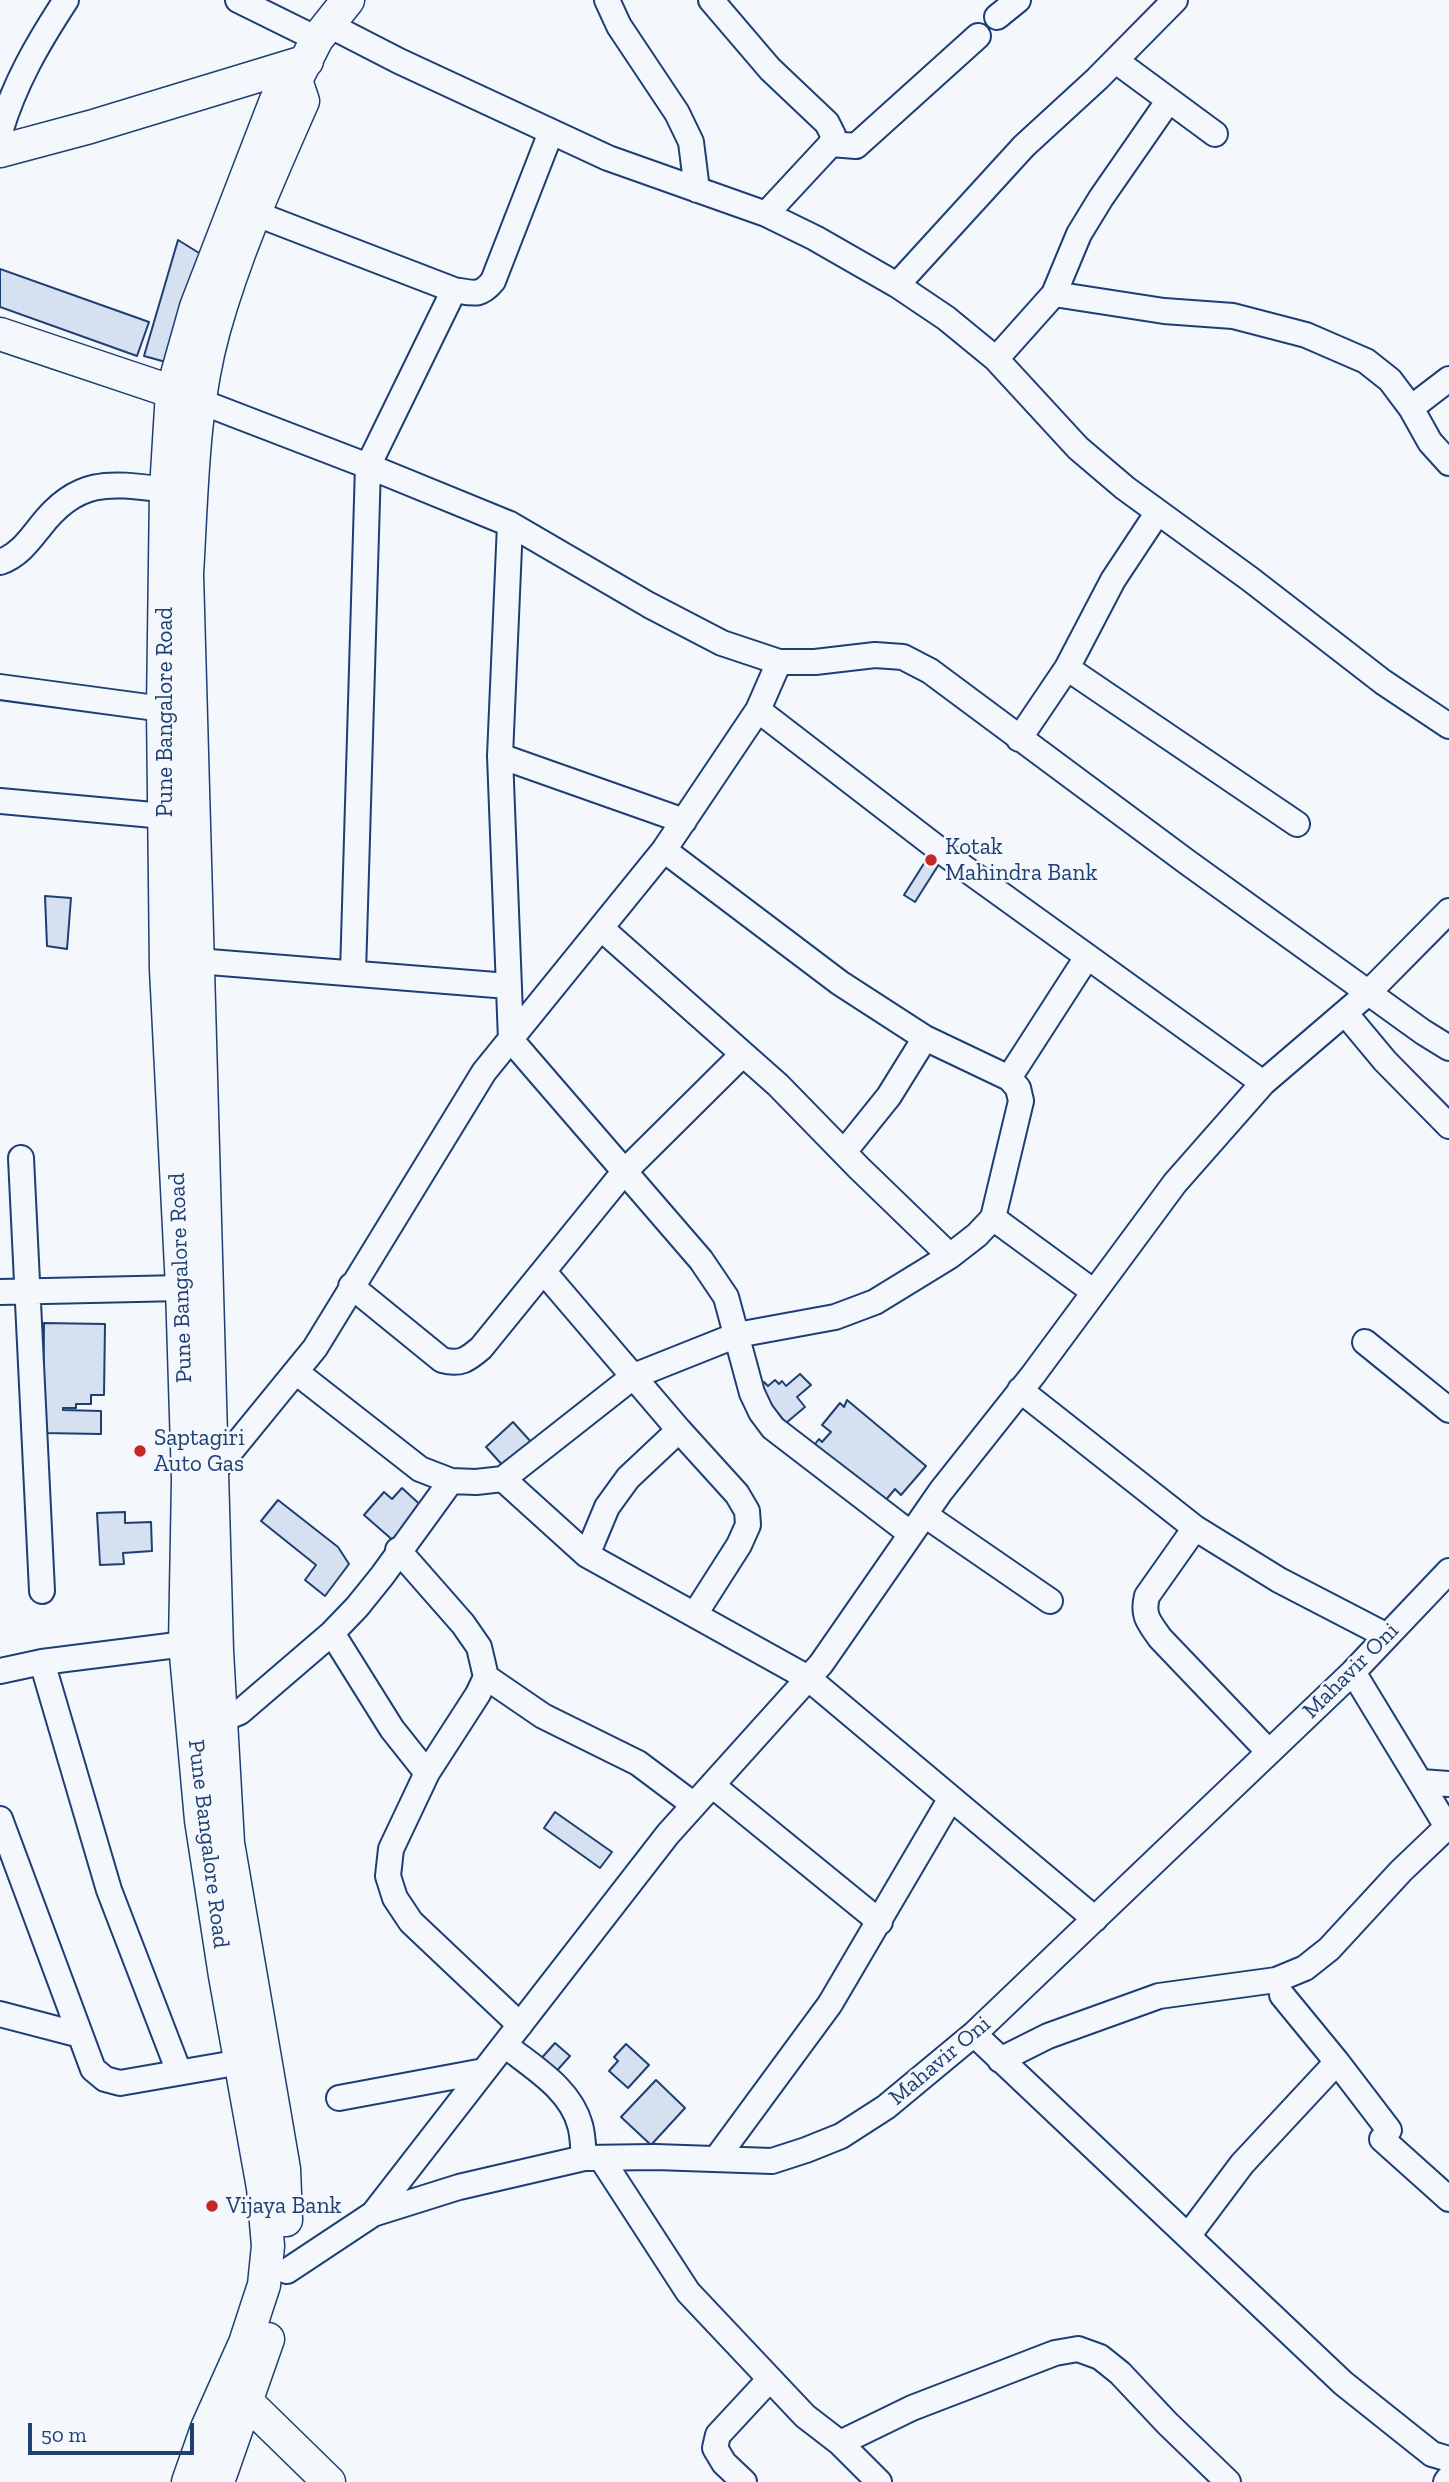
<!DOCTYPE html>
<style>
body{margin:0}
#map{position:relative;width:1449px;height:2482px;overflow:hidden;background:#f4f7fb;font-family:"Zilla Slab",serif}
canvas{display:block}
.scale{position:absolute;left:28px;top:2423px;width:166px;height:32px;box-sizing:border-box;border:4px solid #1d3f73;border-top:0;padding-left:9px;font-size:21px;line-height:24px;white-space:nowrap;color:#1d3f73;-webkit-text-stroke:5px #f4f7fb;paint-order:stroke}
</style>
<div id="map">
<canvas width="1449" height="2482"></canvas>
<div class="scale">50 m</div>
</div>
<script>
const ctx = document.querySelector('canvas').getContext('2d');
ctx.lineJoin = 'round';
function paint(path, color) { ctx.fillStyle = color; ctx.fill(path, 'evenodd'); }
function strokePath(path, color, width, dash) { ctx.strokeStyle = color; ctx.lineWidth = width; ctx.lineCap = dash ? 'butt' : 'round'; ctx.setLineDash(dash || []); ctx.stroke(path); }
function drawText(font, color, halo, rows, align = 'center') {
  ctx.font = font + ' "Zilla Slab",serif'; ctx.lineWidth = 5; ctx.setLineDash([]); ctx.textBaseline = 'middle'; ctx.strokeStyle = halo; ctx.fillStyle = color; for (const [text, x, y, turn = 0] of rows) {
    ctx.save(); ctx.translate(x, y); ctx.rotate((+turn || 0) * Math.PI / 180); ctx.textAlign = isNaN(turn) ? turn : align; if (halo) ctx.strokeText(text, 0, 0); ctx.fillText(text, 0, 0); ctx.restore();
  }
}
const building = new Path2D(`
 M 178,240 L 204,256 L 173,364 L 144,356 Z
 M 0,269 L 149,322 L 137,356 L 0,307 Z
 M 930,854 L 941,861 L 915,902 L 904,895 Z
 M 45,896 L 71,898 L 67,949 L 47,946 Z
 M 44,1323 L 105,1324 L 104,1395 L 91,1395 L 91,1404 L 76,1404 L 76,1408 L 63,1408 L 63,1410 L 101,1411 L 101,1434 L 43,1433 Z
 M 800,1374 L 811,1385 L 797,1397 L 805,1407 L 786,1423 L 757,1389 L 764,1382 L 768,1386 L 775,1380 L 779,1384 L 782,1381 L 786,1386 Z
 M 847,1400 L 926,1466 L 901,1495 L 895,1489 L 880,1507 L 811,1449 L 819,1439 L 822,1442 L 831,1432 L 822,1425 L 840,1403 L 844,1407 Z
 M 513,1422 L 532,1443 L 505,1468 L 486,1447 Z
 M 402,1488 L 426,1510 L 396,1543 L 364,1515 L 384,1492 L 392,1499 Z
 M 278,1500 L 338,1547 L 349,1564 L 325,1596 L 305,1580 L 316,1565 L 261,1521 Z
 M 125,1512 L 125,1523 L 151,1522 L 152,1551 L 123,1553 L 124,1564 L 100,1565 L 97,1513 Z
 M 555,1812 L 612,1852 L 600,1868 L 544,1828 Z
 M 555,2043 L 570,2056 L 553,2075 L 538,2062 Z
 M 626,2044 L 649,2065 L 628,2088 L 609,2071 L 618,2061 L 614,2057 Z
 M 656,2080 L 685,2108 L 651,2145 L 621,2117 Z`);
const minor = new Path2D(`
 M 238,0 L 317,39
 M 607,0 L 619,26 L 677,113 L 691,142 L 697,190
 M 711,0 L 770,69 L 827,123 L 833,135 L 831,144 L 766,214
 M 997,17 L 1018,0
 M 329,25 L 399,61 L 608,158 L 766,214 L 815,238 L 897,285 L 946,318 L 996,359 L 1078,448 L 1125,488 L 1250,579 L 1383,682 L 1449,726
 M 1116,61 L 1215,134
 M 0,132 C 15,82 38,43 66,0
 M 831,144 L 856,146 L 978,36
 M 254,213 L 454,290 C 473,293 480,297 493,281 L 551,132
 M 897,285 L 1024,146 L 1097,79 L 1175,0
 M 1054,294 L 1164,311 L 1233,316 L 1306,335 L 1366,361 L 1390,380 L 1411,408 L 1430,442 L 1449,463
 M 996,359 L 1054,294 L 1079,234 L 1101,198 L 1169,100
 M 199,401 L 368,466 L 510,524 L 649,605 L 722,643 L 779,662 L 815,662 L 875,655 L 903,657 L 930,671 L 1187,862 L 1423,1032 L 1449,1048
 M 1411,408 L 1449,379
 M 510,524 L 500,756 L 511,1040 L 701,1260 L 726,1297 L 752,1393 L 761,1412 L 773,1428 L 911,1534
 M 0,562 C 18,556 29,541 40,527 C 78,477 111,483 166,490
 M 1067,668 L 1297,824
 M 0,687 L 163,709
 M 758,710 L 945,854 L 1263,1083
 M 1019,739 L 1067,668 L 1113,580 L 1158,512
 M 500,756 L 684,821
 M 0,801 L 164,816
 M 602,929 L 778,1085 L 859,1168 L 950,1256 L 977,1235 L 993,1218 L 1021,1101 L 1018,1088 L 1009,1078 L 925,1038 L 840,983 L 664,850
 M 197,961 L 508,986
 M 353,973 L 368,466 L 454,290
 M 1345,1013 L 1385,1061 L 1449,1126
 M 1009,1078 L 1087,957
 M 844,1152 L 889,1096 L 925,1038
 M 21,1158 L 42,1591
 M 993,1218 L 1094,1292
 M 544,1272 L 679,1430 L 737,1494 L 747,1511 L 748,1525 L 739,1545 L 695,1614
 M 351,1286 L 442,1360 C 460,1365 467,1360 481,1348 L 624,1172 L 743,1054
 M 0,1292 L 182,1288
 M 1365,1342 L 1449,1410
 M 296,1372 L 420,1469 L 451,1481 L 476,1482 L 503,1479 L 634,1376 L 737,1335 L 835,1317 L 875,1302 L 950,1256
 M 1020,1390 L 1195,1528 L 1279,1580 L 1387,1636
 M 213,1473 L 315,1348 L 484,1072 L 664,850 L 758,710 L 779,662
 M 503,1479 L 587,1555 L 808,1678 L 1095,1919
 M 925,1515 L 1050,1601
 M 1195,1528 L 1147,1596 C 1142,1616 1149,1622 1160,1638 L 1269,1752
 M 398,1550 L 463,1624 L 479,1647 L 486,1677 L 478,1694 L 427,1773 L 391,1849 L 388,1876 L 395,1898 L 411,1922 L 520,2025
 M 587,1555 L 607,1507 L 628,1478 L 679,1430
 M 332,1633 L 392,1729 L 427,1773
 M 42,1662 L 109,1890 L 179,2072
 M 0,1671 L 42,1662 L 185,1644
 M 1353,1672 L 1449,1830
 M 486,1677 L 543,1716 L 638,1763 L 694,1805
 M 221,1720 L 240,1712 L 332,1633 L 357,1607 L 382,1576 L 451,1481
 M 1421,1782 L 1449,1784
 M 712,1785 L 880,1922
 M 0,1819 L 93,2069 L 105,2079 L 120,2083 L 241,2062
 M 1282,1995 L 1337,2062 L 1389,2130
 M 0,2014 L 80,2035
 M 974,2034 L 1343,2383 L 1432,2454 L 1449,2459
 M 505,2045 C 532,2067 570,2088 580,2125 C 583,2135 583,2147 584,2158
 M 1000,2060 L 1048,2036 L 1159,1996 L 1276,1980 L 1305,1968 L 1329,1949 L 1401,1871 L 1446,1828
 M 339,2098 L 484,2071
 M 1382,2139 L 1449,2199
 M 601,2158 L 688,2292 L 805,2416 L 840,2443 L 879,2482
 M 716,2159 L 830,2004 L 951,1798
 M 373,2214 L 668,1834 L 821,1664 L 941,1491 L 1033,1375 L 1175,1183 L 1263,1083 L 1368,993 L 1449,911
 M 1188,2236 L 1242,2164 L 1337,2062
 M 287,2271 L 373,2214 L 459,2187 L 584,2158 L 655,2157 L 772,2161 L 806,2150 L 841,2136 L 886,2107 L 974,2034 L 1353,1672 L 1449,1571
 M 840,2443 L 912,2408 L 1055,2353 L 1078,2349 L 1100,2357 L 1120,2373 L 1167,2423 L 1228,2482
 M 744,2482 L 724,2463 L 715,2448 L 718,2435 L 769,2380
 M 1446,2482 L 1449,2478`);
const major = new Path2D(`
 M 0,151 L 90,127 L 307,61
 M 0,334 L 191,398
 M 286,2220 L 284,2169 L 228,1843 L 217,1651 L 187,574 C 192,493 192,409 214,330 C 236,251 270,176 303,101 L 296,80
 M 246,2401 L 329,2482
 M 188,2482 L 207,2428 L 245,2343 L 264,2285 L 268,2246 L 263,2188 L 225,1976 L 201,1820 L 185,1644 L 188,1480 L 182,1288 L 166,969 L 163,709 L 166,490 L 172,392 L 196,307 L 276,100 L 296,80 L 317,39 L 348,0
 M 218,2482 L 268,2339`);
const markers = [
 [931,860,7,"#c62828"],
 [140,1451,7,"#c62828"],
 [212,2206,7,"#c62828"]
];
const streetNames = [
 ["Pune Bangalore Road",165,712,-90],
 ["Pune Bangalore Road",181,1278,-92],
 ["Mahavir Oni",1351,1671,-45],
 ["Pune Bangalore Road",208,1844,83],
 ["Mahavir Oni",940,2061,-40]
];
const poiNames = [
 ["Kotak",945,847],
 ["Mahindra Bank",945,873],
 ["Saptagiri",154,1438],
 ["Auto Gas",154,1464],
 ["Vijaya Bank",226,2206]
];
paint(building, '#d5e0f0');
strokePath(building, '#1d3f73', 2);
strokePath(minor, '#1d3f73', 28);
strokePath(major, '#1d3f73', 35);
strokePath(minor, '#f4f7fb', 24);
strokePath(major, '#f4f7fb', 32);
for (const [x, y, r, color] of markers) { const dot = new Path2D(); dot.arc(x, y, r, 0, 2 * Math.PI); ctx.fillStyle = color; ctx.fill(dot); strokePath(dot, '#f4f7fb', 2.5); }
drawText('23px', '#1d3f73', '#f4f7fb', streetNames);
drawText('23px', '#1d3f73', '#f4f7fb', poiNames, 'left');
</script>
